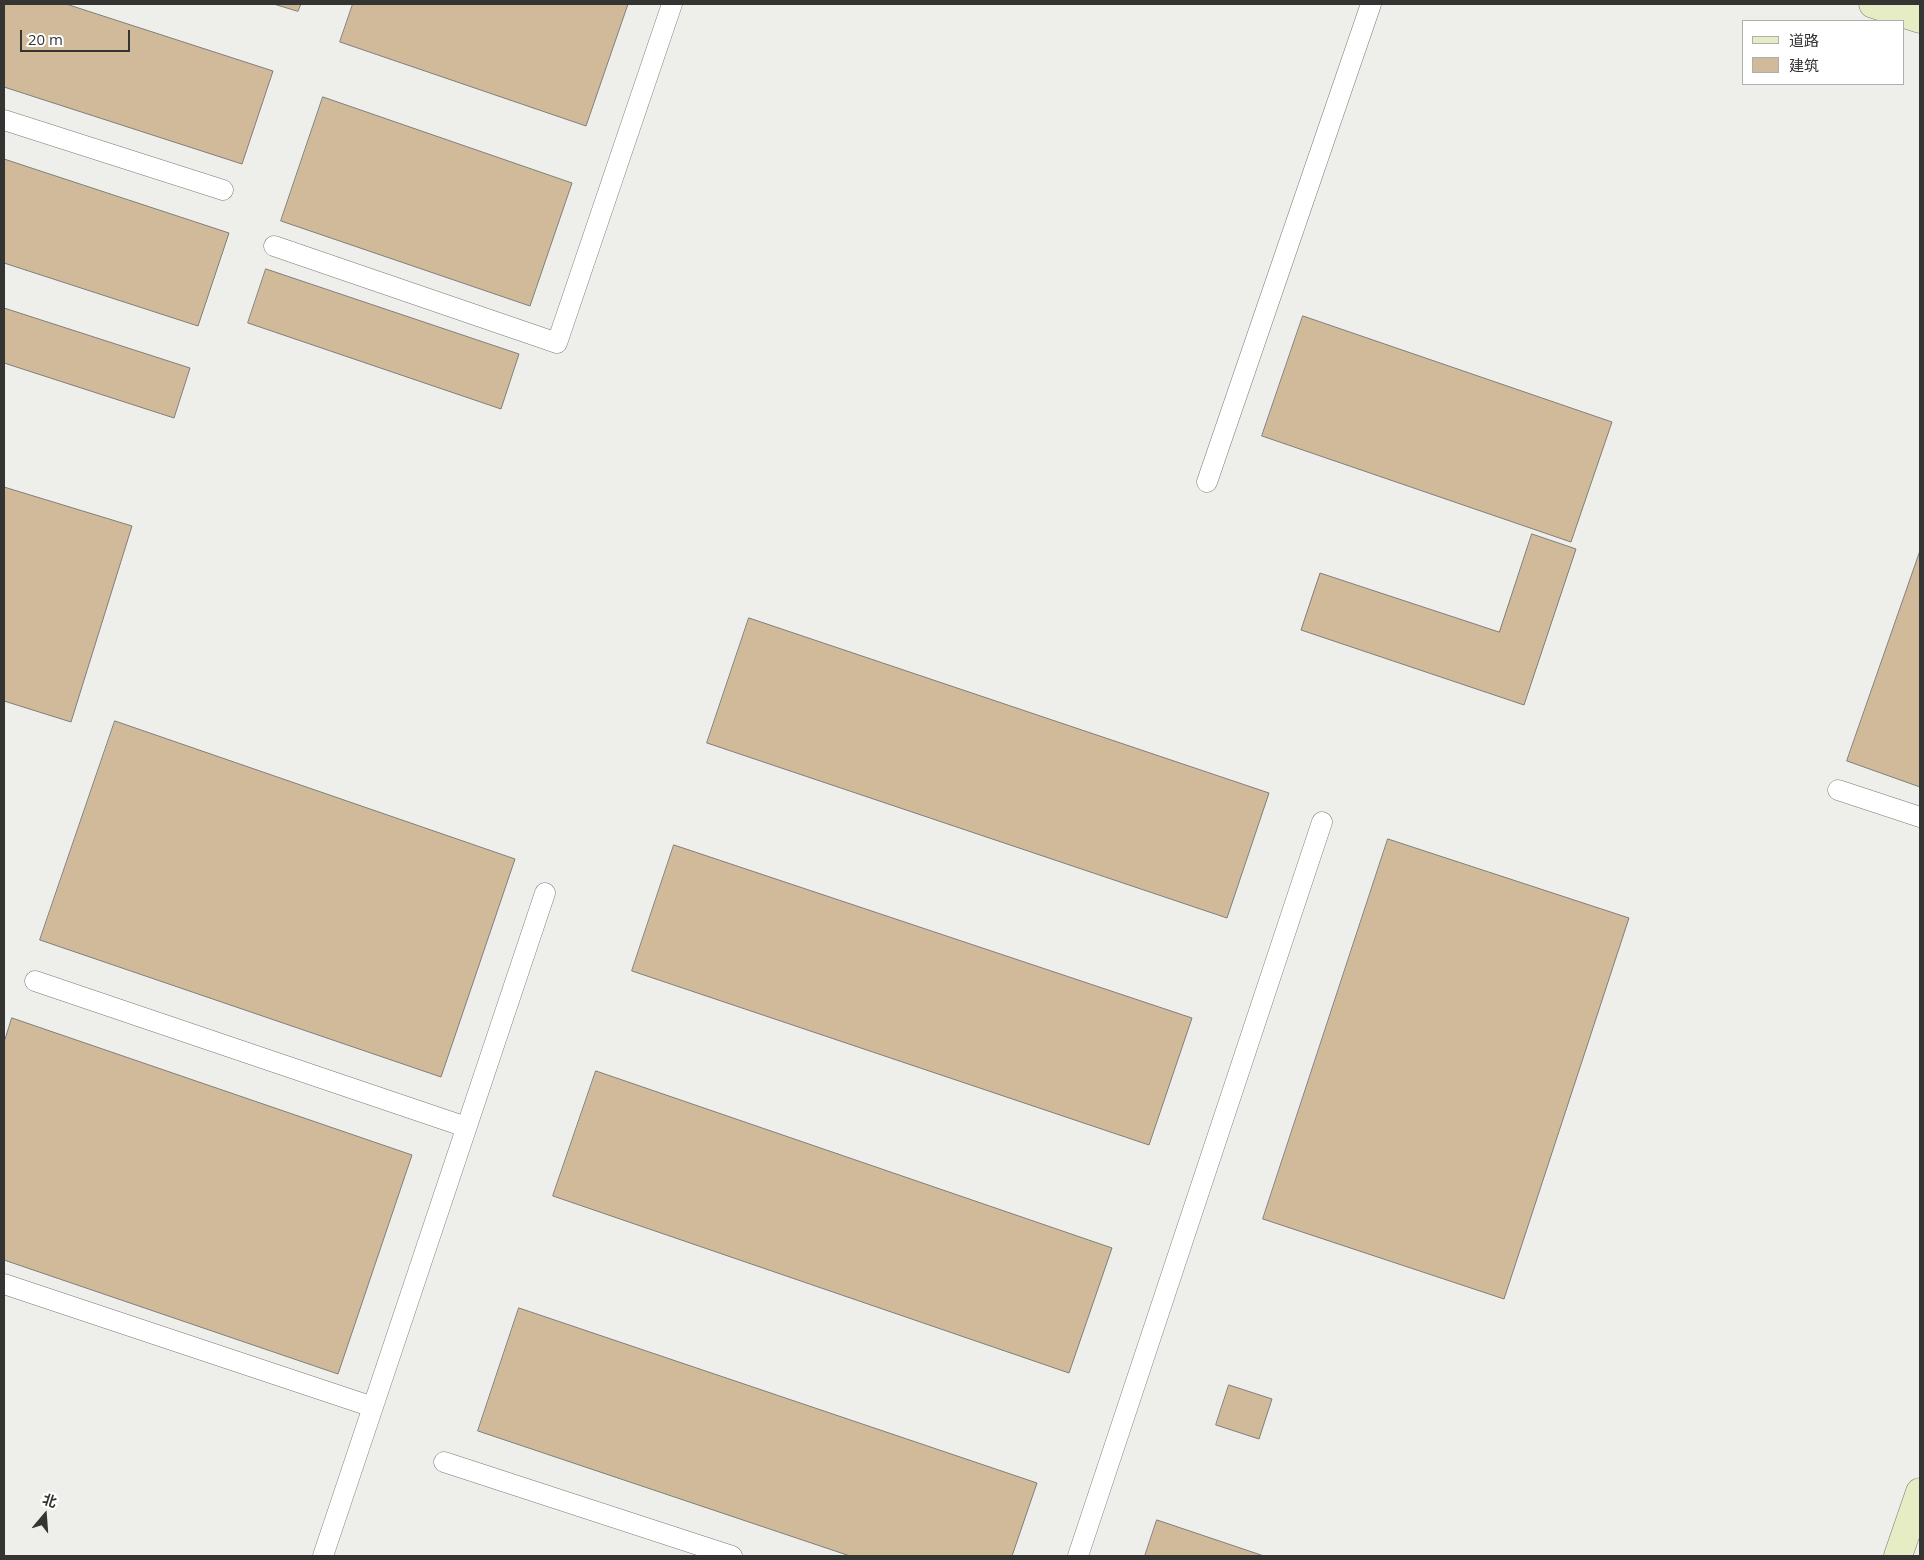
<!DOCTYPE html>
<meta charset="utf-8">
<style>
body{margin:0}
#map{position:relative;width:1924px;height:1560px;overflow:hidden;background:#eeeeea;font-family:"Open Sans","Noto Sans SC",sans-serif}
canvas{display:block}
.frame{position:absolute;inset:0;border:5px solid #343433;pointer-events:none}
.legend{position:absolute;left:1742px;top:20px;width:162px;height:65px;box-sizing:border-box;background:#fff;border:1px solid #aeaead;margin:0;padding:6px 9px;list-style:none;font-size:15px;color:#343433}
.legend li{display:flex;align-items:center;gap:10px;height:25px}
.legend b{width:25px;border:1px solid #aeaead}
.north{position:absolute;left:20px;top:1490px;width:50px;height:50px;-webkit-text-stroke:4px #fff;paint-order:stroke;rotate:18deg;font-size:14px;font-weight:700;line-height:20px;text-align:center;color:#343433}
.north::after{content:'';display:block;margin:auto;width:18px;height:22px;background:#343433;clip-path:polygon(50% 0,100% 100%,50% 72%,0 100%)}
.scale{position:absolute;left:20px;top:30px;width:110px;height:22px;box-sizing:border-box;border:2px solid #343433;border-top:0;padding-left:6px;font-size:15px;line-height:18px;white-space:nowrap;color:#343433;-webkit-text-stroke:4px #fff;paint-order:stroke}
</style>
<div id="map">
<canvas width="1924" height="1560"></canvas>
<div class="frame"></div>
<ul class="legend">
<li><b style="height:6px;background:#e6ecc3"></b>道路</li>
<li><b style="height:14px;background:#d0ba9a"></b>建筑</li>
</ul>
<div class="north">北</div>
<div class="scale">20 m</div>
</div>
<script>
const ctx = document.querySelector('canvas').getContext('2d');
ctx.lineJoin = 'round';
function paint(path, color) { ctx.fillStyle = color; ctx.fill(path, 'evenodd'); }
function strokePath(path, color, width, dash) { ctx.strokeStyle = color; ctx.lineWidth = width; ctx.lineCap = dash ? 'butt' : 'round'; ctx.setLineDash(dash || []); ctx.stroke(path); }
const building = new Path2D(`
 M 4,4 L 66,4 L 273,71 L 242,164 L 4,87 Z
 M 274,4 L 301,4 L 298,11 Z
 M 353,4 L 628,4 L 586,126 L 340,42 Z
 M 323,97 L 572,183 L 530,306 L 281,221 Z
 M 4,159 L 229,233 L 198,326 L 4,263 Z
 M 266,269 L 519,354 L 501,409 L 248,323 Z
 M 4,308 L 190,368 L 174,418 L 4,363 Z
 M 1303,316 L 1612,422 L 1571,542 L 1262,436 Z
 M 4,487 L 132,526 L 71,722 L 4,701 Z
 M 1532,534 L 1576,549 L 1524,705 L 1301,630 L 1320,573 L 1499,632 Z
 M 1920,551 L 1920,787 L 1847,761 Z
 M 749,618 L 1269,793 L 1227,918 L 707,743 Z
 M 115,721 L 515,859 L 441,1077 L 40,940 Z
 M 1388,839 L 1629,918 L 1504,1299 L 1263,1219 Z
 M 674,845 L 1192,1018 L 1149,1145 L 632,971 Z
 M 12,1018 L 412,1155 L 338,1374 L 4,1260 L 4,1043 Z
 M 596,1071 L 1112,1248 L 1069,1373 L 553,1196 Z
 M 519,1308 L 1037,1483 L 1012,1556 L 850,1556 L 478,1431 Z
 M 1229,1385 L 1272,1399 L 1259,1439 L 1216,1425 Z
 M 1157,1520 L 1264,1556 L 1145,1556 Z`);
const lane = new Path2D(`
 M 4,120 L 223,190
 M 274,246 L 557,343 L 672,4
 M 1207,482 L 1371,4
 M 1838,790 L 1920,817
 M 35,981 L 466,1127
 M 4,1284 L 373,1407
 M 444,1462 L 732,1556
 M 323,1556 L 545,893
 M 1078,1556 L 1322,822`);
const secondary = new Path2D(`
 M 1873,4 L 1920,19
 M 1898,1556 L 1920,1492`);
paint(building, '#d0ba9a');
strokePath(building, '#807e7b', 1);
strokePath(lane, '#7b7a77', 21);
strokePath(secondary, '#7b7a77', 29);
strokePath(lane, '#fff', 20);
strokePath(secondary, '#e6ecc3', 28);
</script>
